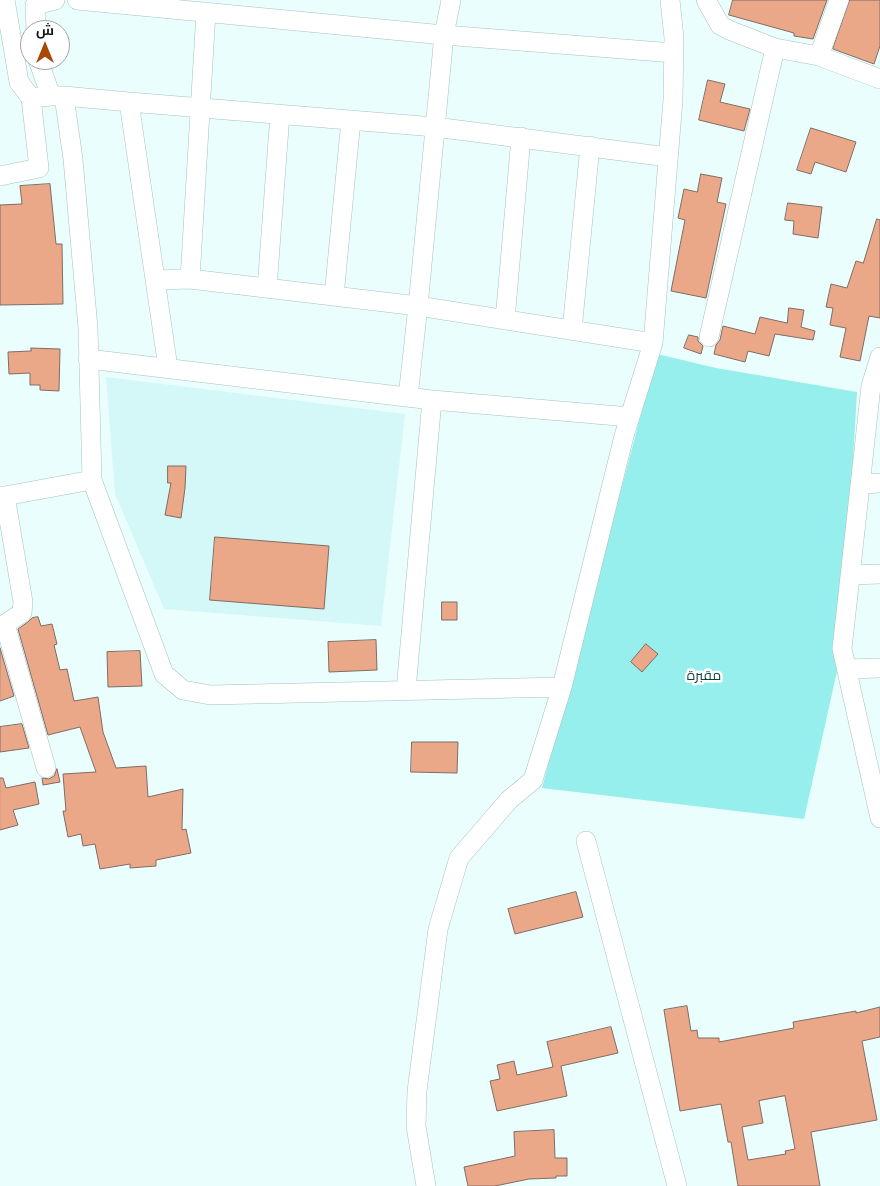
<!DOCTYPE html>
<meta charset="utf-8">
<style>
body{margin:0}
#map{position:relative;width:880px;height:1186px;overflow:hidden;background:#e9fefd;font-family:"Fira Sans Condensed",Cairo,sans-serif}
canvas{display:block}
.north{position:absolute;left:20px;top:20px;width:50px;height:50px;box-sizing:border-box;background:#fff;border:1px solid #a1a4a4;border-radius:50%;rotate:0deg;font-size:14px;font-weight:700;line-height:20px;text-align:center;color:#131c1c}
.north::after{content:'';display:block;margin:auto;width:18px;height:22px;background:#a94707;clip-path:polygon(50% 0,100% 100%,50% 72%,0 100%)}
</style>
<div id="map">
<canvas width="880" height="1186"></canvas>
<div class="north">ش</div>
</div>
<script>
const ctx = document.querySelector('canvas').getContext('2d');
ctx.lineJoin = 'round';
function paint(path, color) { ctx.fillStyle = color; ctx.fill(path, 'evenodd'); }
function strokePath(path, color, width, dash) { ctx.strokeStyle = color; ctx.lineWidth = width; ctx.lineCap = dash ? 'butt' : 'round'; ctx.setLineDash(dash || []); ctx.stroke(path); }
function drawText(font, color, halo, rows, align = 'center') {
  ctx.font = font + ' "Fira Sans Condensed",Cairo,sans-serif'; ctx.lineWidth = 5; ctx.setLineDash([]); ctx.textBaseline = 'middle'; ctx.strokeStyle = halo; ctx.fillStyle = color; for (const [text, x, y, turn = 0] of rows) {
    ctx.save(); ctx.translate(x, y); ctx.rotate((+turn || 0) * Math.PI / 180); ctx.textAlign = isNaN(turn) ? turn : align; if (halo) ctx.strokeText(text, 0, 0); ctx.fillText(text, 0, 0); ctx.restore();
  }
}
const built = new Path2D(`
 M 106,377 L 405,414 L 381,626 L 164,609 L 115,494 Z`);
const green = new Path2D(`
 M 657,354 L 716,368 L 857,392 L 842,649 L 804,819 L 542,788 Z`);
const building = new Path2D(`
 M 733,0 L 827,0 L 813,39 L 794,36 L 794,33 L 729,15 Z
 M 850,0 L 880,0 L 880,46 L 874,64 L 833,49 Z
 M 708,80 L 725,84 L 720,102 L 750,109 L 744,131 L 699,120 Z
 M 811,128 L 856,142 L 846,172 L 815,162 L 811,174 L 797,170 Z
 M 701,174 L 722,178 L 717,202 L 726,204 L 706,298 L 671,291 L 685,220 L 678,218 L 684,189 L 697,192 Z
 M 50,184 L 56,244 L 62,244 L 63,304 L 0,305 L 0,205 L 22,204 L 20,186 Z
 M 788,203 L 822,207 L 818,238 L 793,234 L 794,221 L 785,220 Z
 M 877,219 L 880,220 L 880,318 L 869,316 L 860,361 L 840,357 L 846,328 L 830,325 L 833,308 L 826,307 L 831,284 L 847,288 L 856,261 L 863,263 Z
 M 789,308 L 804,310 L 801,327 L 815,331 L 813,340 L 775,334 L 769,356 L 748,351 L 745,362 L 714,354 L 716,345 L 720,340 L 723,326 L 755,334 L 760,317 L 787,323 Z
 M 689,335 L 698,337 L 698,341 L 703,346 L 701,354 L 684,348 Z
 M 31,348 L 60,349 L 59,391 L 40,390 L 40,385 L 30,385 L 30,373 L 9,374 L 8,352 L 31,351 Z
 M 168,466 L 186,466 L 185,488 L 181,518 L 165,515 L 171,483 L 168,483 Z
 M 215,537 L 329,546 L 324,609 L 210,600 Z
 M 442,602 L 457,602 L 457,620 L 442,620 Z
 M 38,617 L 41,626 L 52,624 L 57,644 L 54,645 L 60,670 L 67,669 L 74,701 L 98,697 L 103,732 L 116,768 L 146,766 L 148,797 L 183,789 L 182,830 L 186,829 L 191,853 L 156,860 L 156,866 L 130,868 L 130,864 L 100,869 L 95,844 L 83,846 L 81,834 L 68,837 L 63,811 L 66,811 L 63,774 L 96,772 L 80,727 L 48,735 L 18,629 L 28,622 L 32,618 Z
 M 376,640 L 377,670 L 329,672 L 328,642 Z
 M 646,644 L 658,654 L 642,672 L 631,662 Z
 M 0,648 L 14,696 L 0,701 Z
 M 140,651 L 142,686 L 108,687 L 107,652 Z
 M 22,724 L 29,748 L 0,752 L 0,727 Z
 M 412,742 L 458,742 L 457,773 L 411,772 Z
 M 57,769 L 60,782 L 43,785 L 42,778 L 49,779 L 54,776 Z
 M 0,778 L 3,778 L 6,788 L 35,782 L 39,804 L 13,810 L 18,825 L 0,830 Z
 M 576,892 L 583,917 L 515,934 L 508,909 Z
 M 687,1006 L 691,1031 L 697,1030 L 698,1038 L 719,1038 L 719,1042 L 794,1028 L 793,1022 L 856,1011 L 856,1013 L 880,1007 L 880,1037 L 862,1041 L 877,1120 L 811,1132 L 820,1186 L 738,1186 L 731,1142 L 728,1142 L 721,1104 L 680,1111 L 664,1010 ZM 785,1096 L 795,1149 L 785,1151 L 786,1154 L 748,1160 L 742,1127 L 763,1123 L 759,1101 Z
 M 611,1027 L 618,1053 L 561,1066 L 567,1096 L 497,1111 L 490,1081 L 500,1079 L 497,1065 L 514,1061 L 517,1075 L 553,1067 L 547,1042 Z
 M 554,1130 L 555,1158 L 567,1158 L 567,1176 L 556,1176 L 556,1178 L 529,1179 L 495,1186 L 468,1186 L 464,1167 L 515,1156 L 514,1132 Z`);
const minor = new Path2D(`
 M 77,0 L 444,35 L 674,53
 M 706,0 L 720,25 L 729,30 L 775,48 L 819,56 L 880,79
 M 36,30 L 35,5 L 55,0
 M 819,56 L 839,0
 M 38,60 L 51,96
 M 64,96 L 73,159 L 88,328 L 92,480 L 164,674 L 183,690 L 210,695 L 562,687 L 624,436 L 653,343 L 673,100 L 674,38 L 670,0
 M 31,98 L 51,96 L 64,96 L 129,102 L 435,127 L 668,157
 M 129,102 L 168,368
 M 0,176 L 39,168 L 31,98 L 19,82 L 5,0
 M 190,279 L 206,12
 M 155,280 L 190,279 L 418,306 L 653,343
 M 267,288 L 280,114
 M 334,296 L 351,120
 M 505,320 L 521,137
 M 572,330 L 590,146
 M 709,337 L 775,48
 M 880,357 L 871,386 L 842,649 L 880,818
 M 88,359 L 432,400 L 630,417
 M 408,397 L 418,306 L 444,35 L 451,0
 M 861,484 L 880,483
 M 0,496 L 5,496 L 92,480
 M 5,496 L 23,602 L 22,613 L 5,624 L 46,768
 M 851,575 L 880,574
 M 847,669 L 880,668
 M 406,690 L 432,400
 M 586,841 L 677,1186
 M 426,1186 L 416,1126 L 417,1091 L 438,929 L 459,858 L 509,800 L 533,780 L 562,687`);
const parkNames = [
 ["مقبرة",704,676]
];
paint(built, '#d4f8f7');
paint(green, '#96efed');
paint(building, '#eba888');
strokePath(building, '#7f6c64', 1);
strokePath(minor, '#a8c1c0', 20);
strokePath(minor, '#fff', 19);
drawText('14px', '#103e3d', '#fff', parkNames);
</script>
